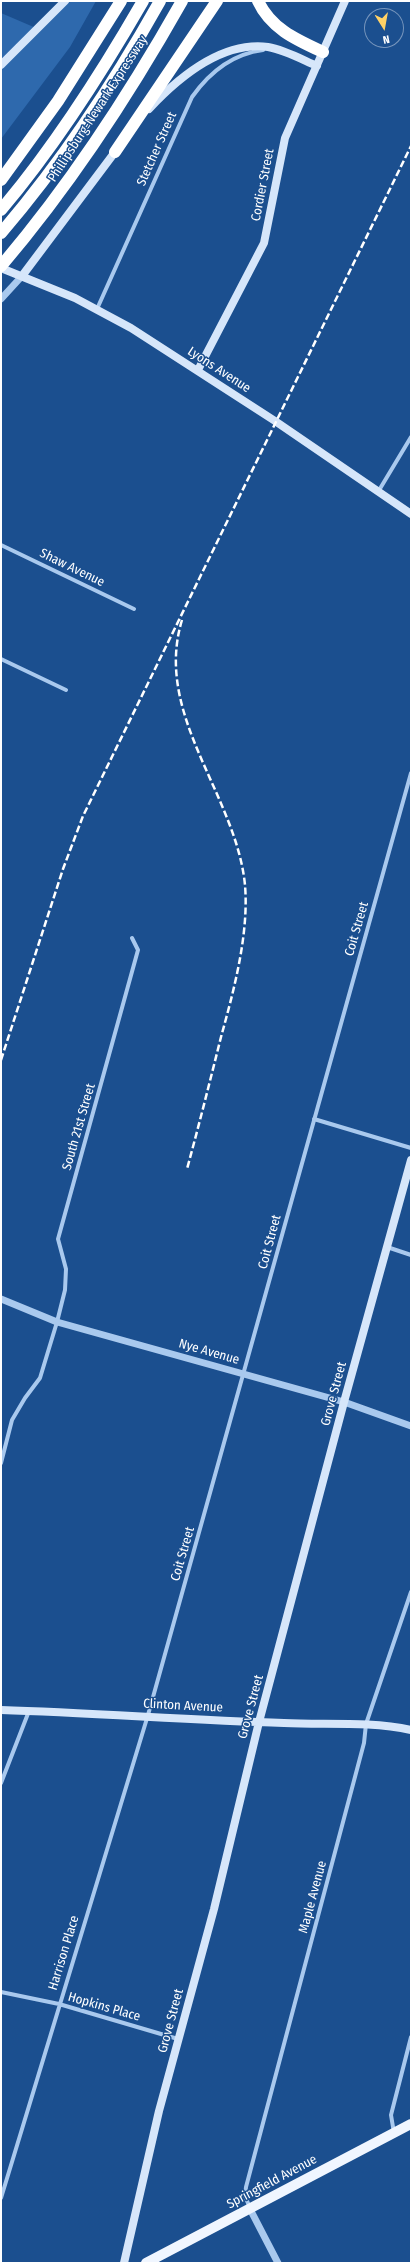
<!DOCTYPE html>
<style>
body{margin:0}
#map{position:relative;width:412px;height:2264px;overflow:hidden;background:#1b4f8f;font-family:"Fira Sans Condensed",sans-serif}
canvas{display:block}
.frame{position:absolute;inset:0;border:2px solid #fff;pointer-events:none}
.north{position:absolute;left:364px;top:8px;width:40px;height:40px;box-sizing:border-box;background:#1b4f8f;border:1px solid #7695bc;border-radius:50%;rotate:169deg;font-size:11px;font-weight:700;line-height:16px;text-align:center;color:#fff}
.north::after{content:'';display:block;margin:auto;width:14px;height:18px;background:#ffd166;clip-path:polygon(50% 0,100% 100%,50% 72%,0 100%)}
</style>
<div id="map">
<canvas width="412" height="2264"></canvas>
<div class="frame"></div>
<div class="north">N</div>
</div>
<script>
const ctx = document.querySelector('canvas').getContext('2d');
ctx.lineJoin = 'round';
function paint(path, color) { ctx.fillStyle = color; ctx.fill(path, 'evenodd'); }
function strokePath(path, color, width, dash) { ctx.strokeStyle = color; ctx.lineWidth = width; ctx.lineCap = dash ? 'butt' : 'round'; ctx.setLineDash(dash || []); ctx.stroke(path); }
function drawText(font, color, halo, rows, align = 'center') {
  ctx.font = font + ' "Fira Sans Condensed",sans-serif'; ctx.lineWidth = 3; ctx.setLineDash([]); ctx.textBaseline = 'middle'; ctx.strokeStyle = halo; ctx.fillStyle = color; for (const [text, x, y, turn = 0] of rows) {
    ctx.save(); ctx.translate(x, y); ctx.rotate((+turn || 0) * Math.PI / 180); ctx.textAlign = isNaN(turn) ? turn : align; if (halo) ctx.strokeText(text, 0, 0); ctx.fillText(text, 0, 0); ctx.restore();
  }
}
const green = new Path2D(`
 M 62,1 L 96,1 L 70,47 L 1,139 L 1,13 L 36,28 Z`);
const minor = new Path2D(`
 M 97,309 L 192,97 C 209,73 232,54 263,50
 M 378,492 L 411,437
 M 1,545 L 134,609
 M 1,659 L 66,690
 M 314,1119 L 411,1148
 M 387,1247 L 411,1255
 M 1,1463 L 12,1420 L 25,1398 L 40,1378 L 57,1322 L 65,1290 L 66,1269 L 58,1239 L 138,950 L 132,938
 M 1,1783 L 29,1711
 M 1,1992 L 59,2004 L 178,2039
 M 394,2133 L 391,2115 L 411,2037
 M 1,2198 L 148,1715 L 411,773
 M 250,2208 L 245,2196 L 246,2187 L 364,1743 L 366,1724 L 411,1592`);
const tertiary = new Path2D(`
 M 1,299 L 22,276
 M 1,1299 L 57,1322 L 344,1402 L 411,1426
 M 250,2209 L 278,2263`);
const secondary = new Path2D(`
 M 1,65 L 65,1
 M 149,109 C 178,78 222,41 268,47 C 285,50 301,59 317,66
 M 1,268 L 75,298 L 131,328 L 275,421 L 411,514
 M 22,276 L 118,148
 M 198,370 L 264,243 L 285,138 L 345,1
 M 1,1710 C 95,1713 189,1720 284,1723 C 326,1725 369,1721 411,1730
 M 124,2263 L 159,2111 L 214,1909 L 259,1722 L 344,1402 L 411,1160`);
const primary = new Path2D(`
 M 146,2263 L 411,2124`);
const motorway = new Path2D(`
 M 258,1 C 271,29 297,40 323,52
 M 115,152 L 217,1
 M 1,180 L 58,101 L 121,1
 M 1,210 C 55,146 101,74 143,1
 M 1,233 C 62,162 114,83 160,1
 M 1,266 C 71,184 129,95 182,1`);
const rail = new Path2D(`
 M 182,620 C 153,715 236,794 245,885 C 249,934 234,990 221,1037 C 210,1081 199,1125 187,1169
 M 1,1060 L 63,869 L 83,816 L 411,146`);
const streetNames = [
 ["Phillipsburg-Newark Expressway",98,109,-57],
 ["Stetcher Street",157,149,-66],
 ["Cordier Street",263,185,-79],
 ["Lyons Avenue",219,370,33],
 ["Shaw Avenue",72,568,26],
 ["Coit Street",357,929,-74],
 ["South 21st Street",79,1127,-74],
 ["Coit Street",270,1242,-75],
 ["Nye Avenue",209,1352,16],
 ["Grove Street",334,1394,-75],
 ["Coit Street",183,1554,-74],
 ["Clinton Avenue",183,1706,3],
 ["Grove Street",251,1707,-75],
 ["Maple Avenue",313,1897,-75],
 ["Harrison Place",64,1953,-73],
 ["Hopkins Place",104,2007,16],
 ["Grove Street",171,2021,-75],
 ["Springfield Avenue",272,2182,-28]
];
paint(green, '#2e69ad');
strokePath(minor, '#a9c9ee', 4);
strokePath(tertiary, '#a9c9ee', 7);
strokePath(secondary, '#d6e6fa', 8);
strokePath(primary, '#f0f6ff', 10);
strokePath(motorway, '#fff', 12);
strokePath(rail, '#fff', 2.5, [7, 3]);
drawText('13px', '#fff', '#1b4f8f', streetNames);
</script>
